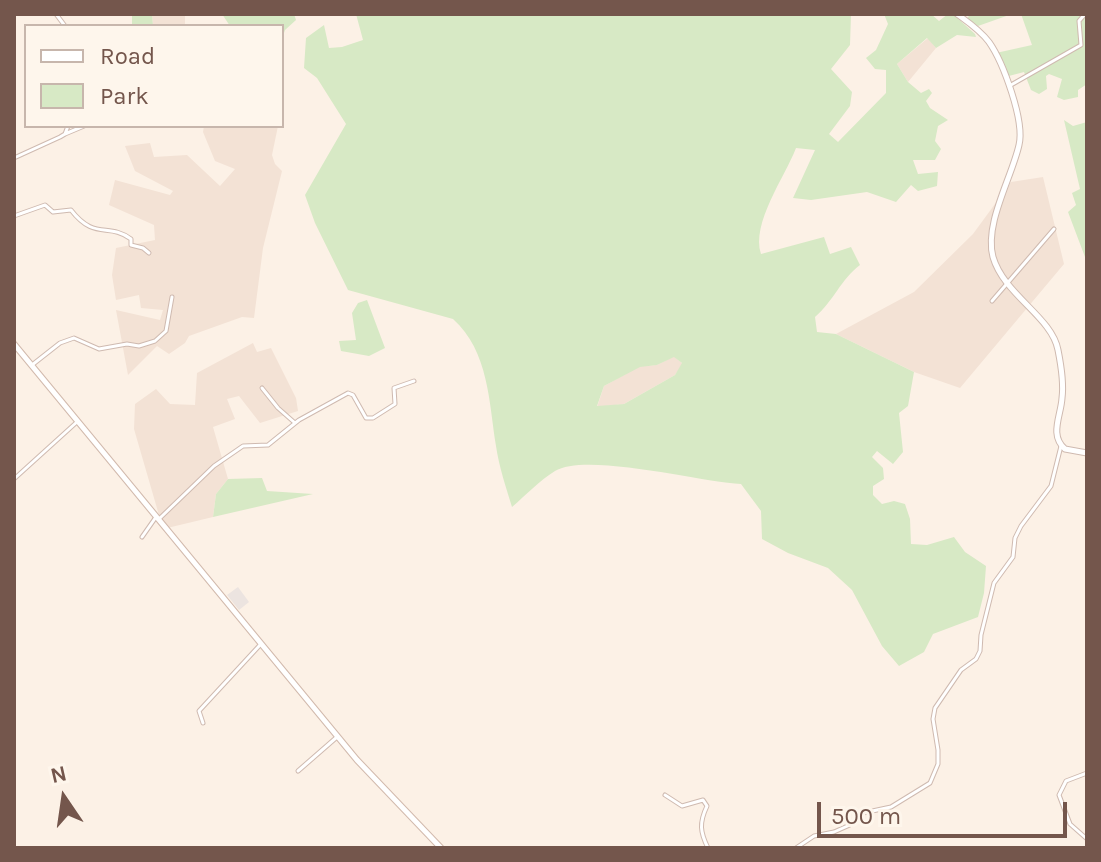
<!DOCTYPE html>
<style>
body{margin:0}
#map{position:relative;width:1101px;height:862px;overflow:hidden;background:#fcf1e6;font-family:Karla,sans-serif}
canvas{display:block}
.frame{position:absolute;inset:0;border:16px solid #74564c;pointer-events:none}
.legend{position:absolute;left:24px;top:24px;width:260px;height:104px;box-sizing:border-box;background:#fef6ec;border:2px solid #c7b6ac;margin:0;padding:10px 14px;list-style:none;font-size:24px;color:#74564c}
.legend li{display:flex;align-items:center;gap:16px;height:40px}
.legend b{width:40px;border:2px solid #c7b6ac}
.north{position:absolute;left:24px;top:758px;width:80px;height:80px;-webkit-text-stroke:6px #fef6ec;paint-order:stroke;rotate:347deg;font-size:22px;font-weight:700;line-height:32px;text-align:center;color:#74564c}
.north::after{content:'';display:block;margin:auto;width:28px;height:36px;background:#74564c;clip-path:polygon(50% 0,100% 100%,50% 72%,0 100%)}
.scale{position:absolute;left:817px;top:802px;width:250px;height:36px;box-sizing:border-box;border:4px solid #74564c;border-top:0;padding-left:10px;font-size:24px;line-height:28px;white-space:nowrap;color:#74564c;-webkit-text-stroke:6px #fef6ec;paint-order:stroke}
</style>
<div id="map">
<canvas width="1101" height="862"></canvas>
<div class="frame"></div>
<ul class="legend">
<li><b style="height:10px;background:#fff"></b>Road</li>
<li><b style="height:22px;background:#d7e9c5"></b>Park</li>
</ul>
<div class="north">N</div>
<div class="scale">500 m</div>
</div>
<script>
const ctx = document.querySelector('canvas').getContext('2d');
ctx.lineJoin = 'round';
function paint(path, color) { ctx.fillStyle = color; ctx.fill(path, 'evenodd'); }
function strokePath(path, color, width, dash) { ctx.strokeStyle = color; ctx.lineWidth = width; ctx.lineCap = dash ? 'butt' : 'round'; ctx.setLineDash(dash || []); ctx.stroke(path); }
const residential = new Path2D(`
 M 152,14 L 185,14 L 185,26 L 153,26 Z
 M 928,38 L 936,48 L 908,82 L 897,64 Z
 M 204,126 L 278,126 L 272,155 L 275,164 L 282,171 L 263,248 L 254,318 L 242,317 L 189,336 L 185,343 L 169,354 L 157,346 L 128,375 L 116,310 L 160,320 L 163,310 L 141,308 L 139,295 L 116,300 L 112,275 L 116,248 L 155,240 L 154,225 L 109,205 L 115,180 L 170,195 L 173,191 L 135,171 L 125,146 L 150,143 L 154,157 L 187,155 L 220,186 L 235,169 L 215,161 L 203,132 Z
 M 1043,177 L 1064,264 L 960,388 L 914,372 L 836,334 L 914,292 L 973,234 L 1011,182 Z
 M 253,343 L 257,352 L 271,348 L 296,398 L 298,411 L 260,423 L 239,396 L 227,399 L 235,419 L 213,427 L 228,479 L 216,494 L 213,517 L 163,529 L 134,429 L 135,404 L 156,389 L 170,404 L 195,405 L 197,373 Z
 M 674,356 L 683,364 L 675,375 L 624,404 L 597,407 L 604,386 L 640,366 L 657,365 Z`);
const industrial = new Path2D(`
 M 238,587 L 249,602 L 239,610 L 227,595 Z`);
const green = new Path2D(`
 M 132,14 L 152,14 L 153,26 L 132,26 Z
 M 222,14 L 294,14 L 296,20 L 285,30 L 282,39 L 282,26 L 230,26 Z
 M 356,14 L 851,14 L 850,45 L 831,69 L 852,92 L 850,106 L 829,134 L 838,142 L 886,93 L 886,70 L 875,69 L 866,58 L 876,50 L 888,24 L 884,14 L 931,14 L 939,21 L 948,14 L 953,14 L 975,34 L 976,37 L 957,35 L 936,48 L 927,38 L 897,64 L 908,82 L 921,93 L 929,89 L 932,93 L 926,101 L 930,108 L 948,120 L 938,126 L 935,141 L 941,149 L 935,160 L 913,160 L 918,174 L 938,172 L 937,186 L 918,191 L 911,185 L 896,202 L 867,192 L 811,200 L 793,198 L 815,150 L 796,148 C 785,177 751,223 761,254 L 824,237 L 830,254 L 851,247 L 860,265 C 841,279 833,302 815,317 L 817,332 L 836,334 L 914,372 L 908,406 L 899,413 L 903,452 L 893,464 L 877,451 L 872,457 L 883,468 L 884,479 L 873,486 L 873,495 L 882,504 L 894,501 L 905,504 L 910,519 L 911,544 L 927,545 L 954,537 L 965,552 L 986,566 L 984,593 L 978,617 L 933,634 L 924,652 L 899,666 L 882,646 L 852,590 L 828,568 L 788,553 L 762,539 L 761,511 L 741,484 C 701,482 586,452 555,471 C 540,480 526,495 512,507 C 506,487 499,467 496,446 C 489,403 489,351 453,319 L 348,290 L 315,223 L 305,195 L 346,124 L 317,78 L 304,68 L 306,38 L 324,25 L 329,48 L 342,47 L 363,40 ZM 674,357 L 682,363 L 675,375 L 624,404 L 597,406 L 604,386 L 640,367 L 657,365 Z
 M 970,14 L 1012,14 L 978,26 L 967,19 Z
 M 1021,14 L 1087,14 L 1087,84 L 1078,90 L 1078,97 L 1064,100 L 1057,97 L 1062,79 L 1049,74 L 1046,76 L 1047,89 L 1039,94 L 1031,90 L 1024,72 L 1005,77 L 996,53 L 1032,45 Z
 M 1064,120 L 1073,126 L 1087,122 L 1085,257 L 1068,212 L 1076,205 L 1072,193 L 1080,189 Z
 M 367,300 L 385,348 L 369,356 L 341,351 L 339,341 L 356,340 L 352,313 L 358,303 Z
 M 262,478 L 267,491 L 313,494 L 213,517 L 216,494 L 228,479 Z`);
const minor = new Path2D(`
 M 56,14 L 65,26
 M 1011,85 L 1081,45 L 1079,21 L 1085,14
 M 65,134 L 84,126
 M 14,158 L 60,137 L 65,134 L 68,126
 M 14,216 L 45,205 L 53,212 L 71,210 C 95,241 108,222 131,239 L 131,245 L 143,248 L 149,253
 M 992,301 L 1054,229
 M 32,365 L 60,343 L 74,338 L 99,349 L 127,344 L 139,346 L 155,341 L 166,331 L 172,297
 M 262,388 L 278,408 L 295,423
 M 14,479 L 78,421
 M 160,518 L 214,466 L 243,446 L 268,445 L 299,420 L 348,393 L 353,395 L 366,418 L 373,418 L 395,404 L 394,388 L 414,381
 M 142,537 L 156,517
 M 203,723 L 199,711 L 260,645
 M 298,771 L 337,737
 M 1087,773 L 1066,781 L 1059,795 L 1070,824 L 1087,839
 M 665,795 L 682,806 L 703,800 L 707,806 C 699,823 700,832 708,848
 M 796,848 L 814,836 L 834,832 L 852,824 L 863,813 L 891,807 L 930,783 L 938,764 L 938,750 L 933,719 L 935,708 L 961,670 L 976,659 L 980,651 L 981,635 L 994,583 L 1013,557 L 1015,538 L 1021,526 L 1051,486 L 1061,446`);
const tertiary = new Path2D(`
 M 957,14 C 968,22 980,30 989,42 C 1003,62 1025,121 1019,145 C 1012,177 984,224 993,257 C 1004,295 1052,317 1058,350 C 1061,365 1064,383 1062,398 C 1061,416 1049,435 1065,449 L 1087,453`);
const secondary = new Path2D(`
 M 14,344 L 357,760 L 441,848`);
paint(residential, '#f3e2d5');
paint(industrial, '#ece4e0');
paint(green, '#d7e9c5');
strokePath(minor, '#cfbab0', 5);
strokePath(tertiary, '#cfbab0', 7);
strokePath(secondary, '#d2baad', 7);
strokePath(minor, '#fff', 3);
strokePath(tertiary, '#fff', 5);
strokePath(secondary, '#fff', 5);
</script>
